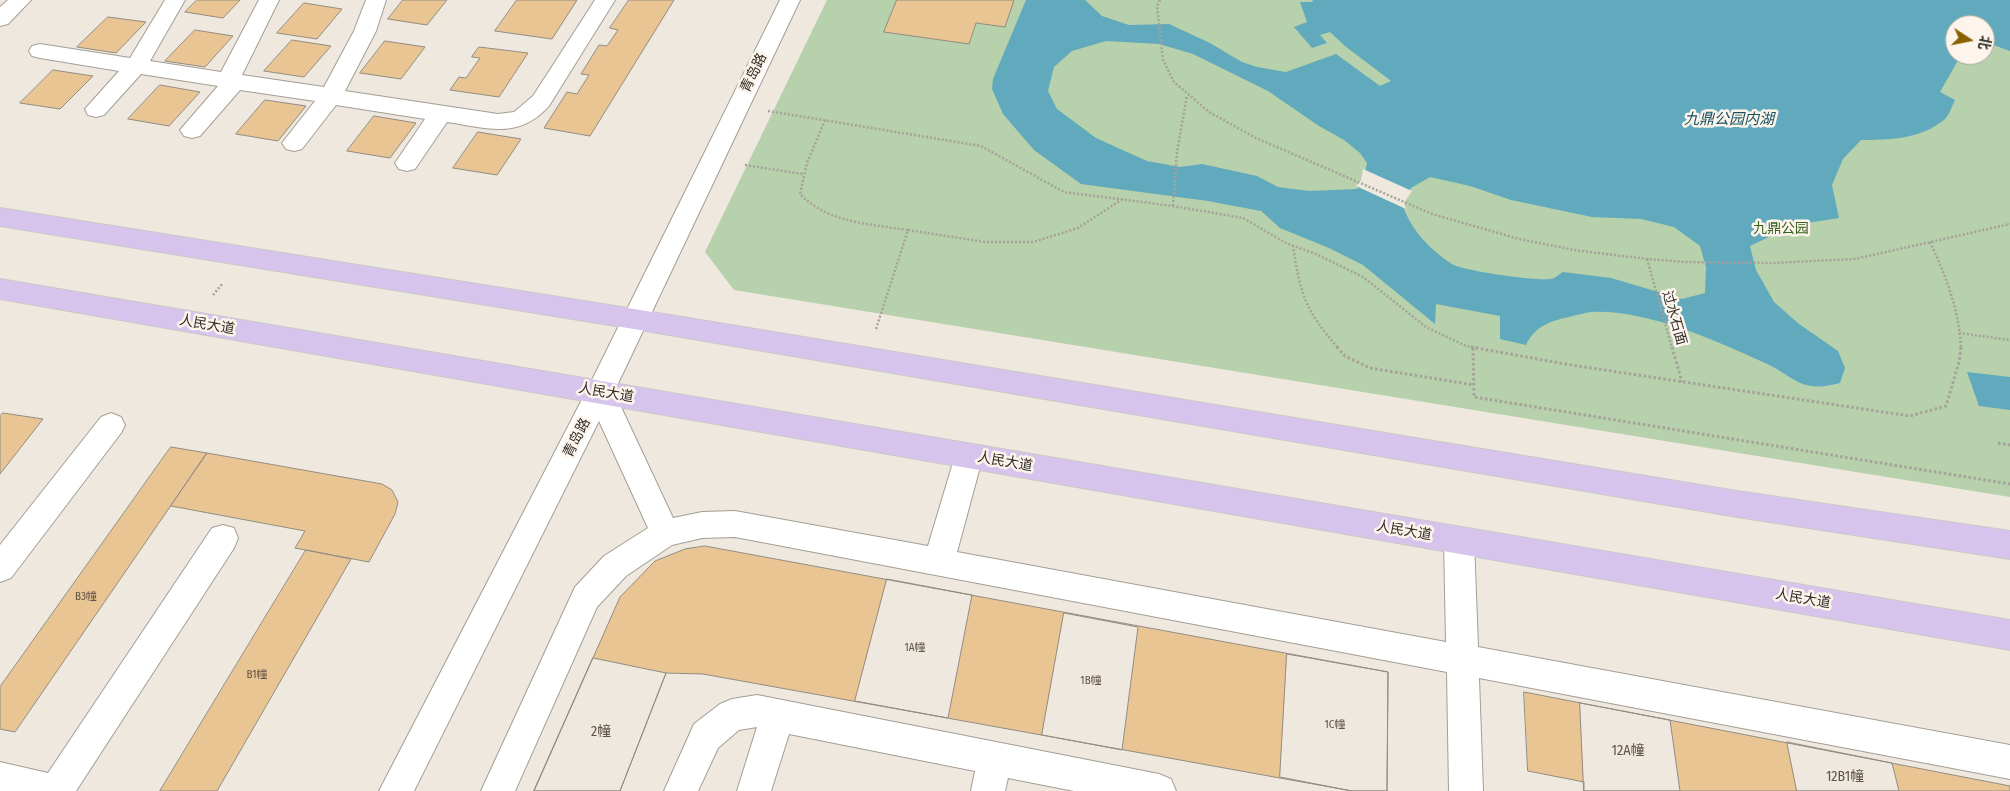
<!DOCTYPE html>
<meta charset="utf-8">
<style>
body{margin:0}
#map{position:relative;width:2010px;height:791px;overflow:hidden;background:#efe8de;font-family:"Fira Sans Condensed","Noto Sans SC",sans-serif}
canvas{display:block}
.north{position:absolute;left:1945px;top:15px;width:50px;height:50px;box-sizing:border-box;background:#fdf5eb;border:1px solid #aca69e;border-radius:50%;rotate:101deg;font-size:14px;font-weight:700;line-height:20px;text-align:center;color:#322f2b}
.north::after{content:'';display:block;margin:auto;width:18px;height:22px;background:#8b6002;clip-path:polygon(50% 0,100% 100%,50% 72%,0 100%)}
</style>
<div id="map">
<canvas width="2010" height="791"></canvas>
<div class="north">北</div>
</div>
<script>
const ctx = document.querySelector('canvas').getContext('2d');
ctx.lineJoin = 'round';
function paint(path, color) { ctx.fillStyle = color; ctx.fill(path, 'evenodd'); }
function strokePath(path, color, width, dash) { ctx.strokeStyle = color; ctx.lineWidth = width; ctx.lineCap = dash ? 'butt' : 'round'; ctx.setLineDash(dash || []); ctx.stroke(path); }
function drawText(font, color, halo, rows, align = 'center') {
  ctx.font = font + ' "Fira Sans Condensed","Noto Sans SC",sans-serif'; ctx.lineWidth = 5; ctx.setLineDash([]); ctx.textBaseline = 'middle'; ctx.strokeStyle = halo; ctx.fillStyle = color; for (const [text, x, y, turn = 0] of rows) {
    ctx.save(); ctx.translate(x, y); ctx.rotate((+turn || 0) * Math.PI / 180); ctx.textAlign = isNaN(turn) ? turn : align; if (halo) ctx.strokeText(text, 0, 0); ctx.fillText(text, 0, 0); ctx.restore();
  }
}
const green = new Path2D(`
 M 827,0 L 2010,0 L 2010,497 L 734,290 L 705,252 ZM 1955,25 L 1985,25 L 1985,55 L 1955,55 Z`);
const water = new Path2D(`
 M 1026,0 L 1085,0 L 1102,16 L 1129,25 L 1169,24 L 1210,43 L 1242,62 L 1257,67 L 1286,72 L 1336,54 L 1380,86 L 1391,81 L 1345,46 L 1330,32 L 1320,35 L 1327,43 L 1312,48 L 1294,27 L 1307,22 L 1300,2 L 1312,2 L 1313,0 L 2010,0 L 2010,51 L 1985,42 L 1985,25 L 1955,25 L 1955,55 L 1961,55 L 1940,92 L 1955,100 C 1952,106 1949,116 1944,120 C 1920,139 1890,140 1861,140 L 1843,159 L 1832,185 L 1839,218 L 1794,225 L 1750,246 L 1756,270 L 1774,302 L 1799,324 L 1838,351 L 1845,368 L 1840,383 C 1799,394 1795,376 1763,362 C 1714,340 1645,309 1591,312 C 1584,313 1576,315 1569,317 C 1550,321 1535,326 1526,345 L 1500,339 L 1500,316 L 1436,304 L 1435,324 L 1363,265 L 1329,248 L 1280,228 L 1261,211 L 1208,201 L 1081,184 L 1034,150 L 1003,114 L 992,89 L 993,79 ZM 1106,41 L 1159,44 L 1193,54 L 1268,91 L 1319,126 L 1344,140 L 1360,153 L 1367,163 L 1363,181 L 1357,189 L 1309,191 L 1278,187 L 1257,176 L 1202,164 L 1180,167 L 1147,161 L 1096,138 L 1057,109 L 1048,91 L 1054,67 L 1072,51 ZM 1430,177 L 1470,186 L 1511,200 L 1592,217 L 1641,219 L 1674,227 L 1700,246 L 1706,267 L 1705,293 L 1682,299 L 1611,278 L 1563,272 C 1559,274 1555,279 1550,279 C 1535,281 1463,271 1452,264 C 1429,249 1410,229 1402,203 L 1411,188 Z
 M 1967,372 L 2010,377 L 2010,410 L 1979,406 Z`);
const pier = new Path2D(`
 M 1363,169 L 1412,191 L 1404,203 L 1406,209 L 1356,186 L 1361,180 Z`);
const building = new Path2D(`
 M 197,0 L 240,0 L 223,18 L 185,12 Z
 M 403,0 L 447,0 L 427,25 L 388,19 Z
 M 517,0 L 577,0 L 552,39 L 495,31 Z
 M 629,0 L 674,0 L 590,136 L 544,128 L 567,92 L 577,94 L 589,75 L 581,74 L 599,45 L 607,46 L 618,30 L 610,28 Z
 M 897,0 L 1014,0 L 1005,27 L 976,23 L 969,44 L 884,32 Z
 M 304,3 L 342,9 L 317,39 L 277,33 Z
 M 108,17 L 146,22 L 116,53 L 77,47 Z
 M 195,30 L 233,36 L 205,67 L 165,61 Z
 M 292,40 L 331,46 L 304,77 L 264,71 Z
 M 385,41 L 425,47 L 401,79 L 360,73 Z
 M 479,47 L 528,53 L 499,97 L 450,90 L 459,77 L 466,78 L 480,58 L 472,57 Z
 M 53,70 L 93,76 L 60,109 L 20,103 Z
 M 160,85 L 200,92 L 169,126 L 128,119 Z
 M 265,100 L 306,106 L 278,141 L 236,134 Z
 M 374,116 L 416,123 L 390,158 L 347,151 Z
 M 478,132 L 521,139 L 497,175 L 453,168 Z
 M 3,413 L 43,419 L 0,474 L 0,416 Z
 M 171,447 L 207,453 L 15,732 L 0,729 L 0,687 Z
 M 207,453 L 382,484 L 392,490 L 398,502 L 395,514 L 369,562 L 295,548 L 305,531 L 171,506 Z
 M 705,546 L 1388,672 L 1387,791 L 1352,791 L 703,674 L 666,673 L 620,791 L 534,791 L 620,597 L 655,561 L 685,549 Z
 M 306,550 L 351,559 L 217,791 L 160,791 Z
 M 887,579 L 972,595 L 948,718 L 855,701 Z
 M 1064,613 L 1138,627 L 1122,750 L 1042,735 Z
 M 1287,654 L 1388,672 L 1387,791 L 1352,791 L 1280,777 Z
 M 593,658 L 666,673 L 620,791 L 534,791 Z
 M 1524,692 L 2010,786 L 2010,791 L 1584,791 L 1584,782 L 1528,771 Z
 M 1580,703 L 1670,720 L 1680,791 L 1584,791 Z
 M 1787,742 L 1892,763 L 1899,791 L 1797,791 Z`);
const pathFar1 = new Path2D(`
 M 1160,0 L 1157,6 L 1163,60 L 1174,82 L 1209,112 L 1256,138 L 1432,214 L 1519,239 L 1574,250 L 1647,259 L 1686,262 L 1773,263 L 1855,259 L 2010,224
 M 768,111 L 981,146 L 1064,192 L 1173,206 L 1243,218 L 1286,243 L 1316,254 L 1363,277 L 1426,327 L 1466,346 L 1478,348
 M 825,120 L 807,163 L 800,194 C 828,223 870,224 908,230
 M 745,165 L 803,174
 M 1173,206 L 1177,152 L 1187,95
 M 1930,242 C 1946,276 1959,310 1961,348
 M 1293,245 C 1300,294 1305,310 1338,348
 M 1647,259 L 1672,348
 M 213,295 L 223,283
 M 876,329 L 908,230 L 985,242 L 1033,242 L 1078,228 L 1121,200
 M 1959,333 L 2010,340`);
const path = new Path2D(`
 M 1337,347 L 1345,356 L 1370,368 L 1474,385
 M 1471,347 L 1571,365 L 1910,416 L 1946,406 L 1959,362 L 1961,347
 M 1672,347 L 1682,382
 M 1473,348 L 1474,397 L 2010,484
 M 1998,443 L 2010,445`);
const minor = new Path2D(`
 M 8,0 L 31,0 L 8,24 L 0,26 L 0,7 Z
 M 165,0 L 185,0 L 150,61 L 221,72 L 259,0 L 279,0 L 242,75 L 324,87 L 354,31 L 366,0 L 386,0 L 376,31 L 345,91 L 498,114 L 514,112 L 533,96 L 595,0 L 615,0 L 549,106 C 518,140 487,128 447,122 L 415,169 L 407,171 L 399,169 L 395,163 L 425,119 L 336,105 L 302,149 L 294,151 L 286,149 L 282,143 L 315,101 L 240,90 L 200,136 L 192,138 L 184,136 L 180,130 L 218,86 L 141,74 L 104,115 L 96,117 L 88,115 L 85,109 L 119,71 L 40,58 L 32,56 L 29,51 L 32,46 L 40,44 L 130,58 Z
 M 780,0 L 800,0 L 614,392 L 673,518 L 702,512 L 735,511 L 928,546 L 955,456 L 959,447 L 969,444 L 979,447 L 983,456 L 957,552 L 1446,642 L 1444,540 L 1448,530 L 1459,527 L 1470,530 L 1474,540 L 1478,647 L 2010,745 L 2010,779 L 1479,678 L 1483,791 L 1449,791 L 1447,672 L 735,537 L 702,538 L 672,545 L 626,576 L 597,607 L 515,791 L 481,791 L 575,587 L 604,556 L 648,528 L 599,421 L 414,791 L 379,791 L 589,386 Z
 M 111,413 L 121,417 L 125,425 L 121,433 L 11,578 L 0,582 L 0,545 L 101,417 Z
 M 223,525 L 234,528 L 238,538 L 234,548 L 76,791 L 0,791 L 0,762 L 48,773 L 212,528 Z
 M 757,695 L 1159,774 L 1171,779 L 1176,791 L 1074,791 L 1008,778 L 1005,791 L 971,791 L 975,771 L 789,734 L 771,791 L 737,791 L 757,727 L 739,730 L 718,748 L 698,791 L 664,791 L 694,724 L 720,704 L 732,699 Z`);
const major = new Path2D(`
 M 0,208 L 634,309 L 1737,491 L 2010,531 L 2010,559 L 1737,517 L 634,329 L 0,226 Z
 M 0,279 L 2010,620 L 2010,650 L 0,299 Z`);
const numberNames = [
 ["B3幢",86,597],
 ["1A幢",915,648],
 ["B1幢",257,675],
 ["1B幢",1091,681],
 ["1C幢",1335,725]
];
const streetNames = [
 ["青岛路",754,73,-64],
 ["过水石面",1674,318,74],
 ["人民大道",207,325,10],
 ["人民大道",606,393,10],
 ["青岛路",577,438,-63],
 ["人民大道",1005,462,10],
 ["人民大道",1404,531,10],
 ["人民大道",1803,599,10]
];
const parkNames = [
 ["九鼎公园",1781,229]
];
const nearNumbernames = [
 ["2幢",601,732],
 ["12A幢",1628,751],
 ["12B1幢",1845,777]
];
const waterNames = [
 ["九鼎公园内湖",1729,120]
];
paint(green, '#b6d1ab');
paint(water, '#61a9bc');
paint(pier, '#efe8de');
paint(building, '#e9c593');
strokePath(building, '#928c83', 1);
strokePath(minor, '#a49e94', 2);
strokePath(major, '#cac9c8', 2);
strokePath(pathFar1, '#a7a19a', 2.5, [2, 2]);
strokePath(path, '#a7a19a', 3, [2.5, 2.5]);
paint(minor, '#fff');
paint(major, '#d7c4ec');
drawText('11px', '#605445', null, numberNames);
drawText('14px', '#322f2b', '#fdf5eb', streetNames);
drawText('14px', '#376221', '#fdf5eb', parkNames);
drawText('14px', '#605445', null, nearNumbernames);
drawText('italic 15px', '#175362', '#fdf5eb', waterNames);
</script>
